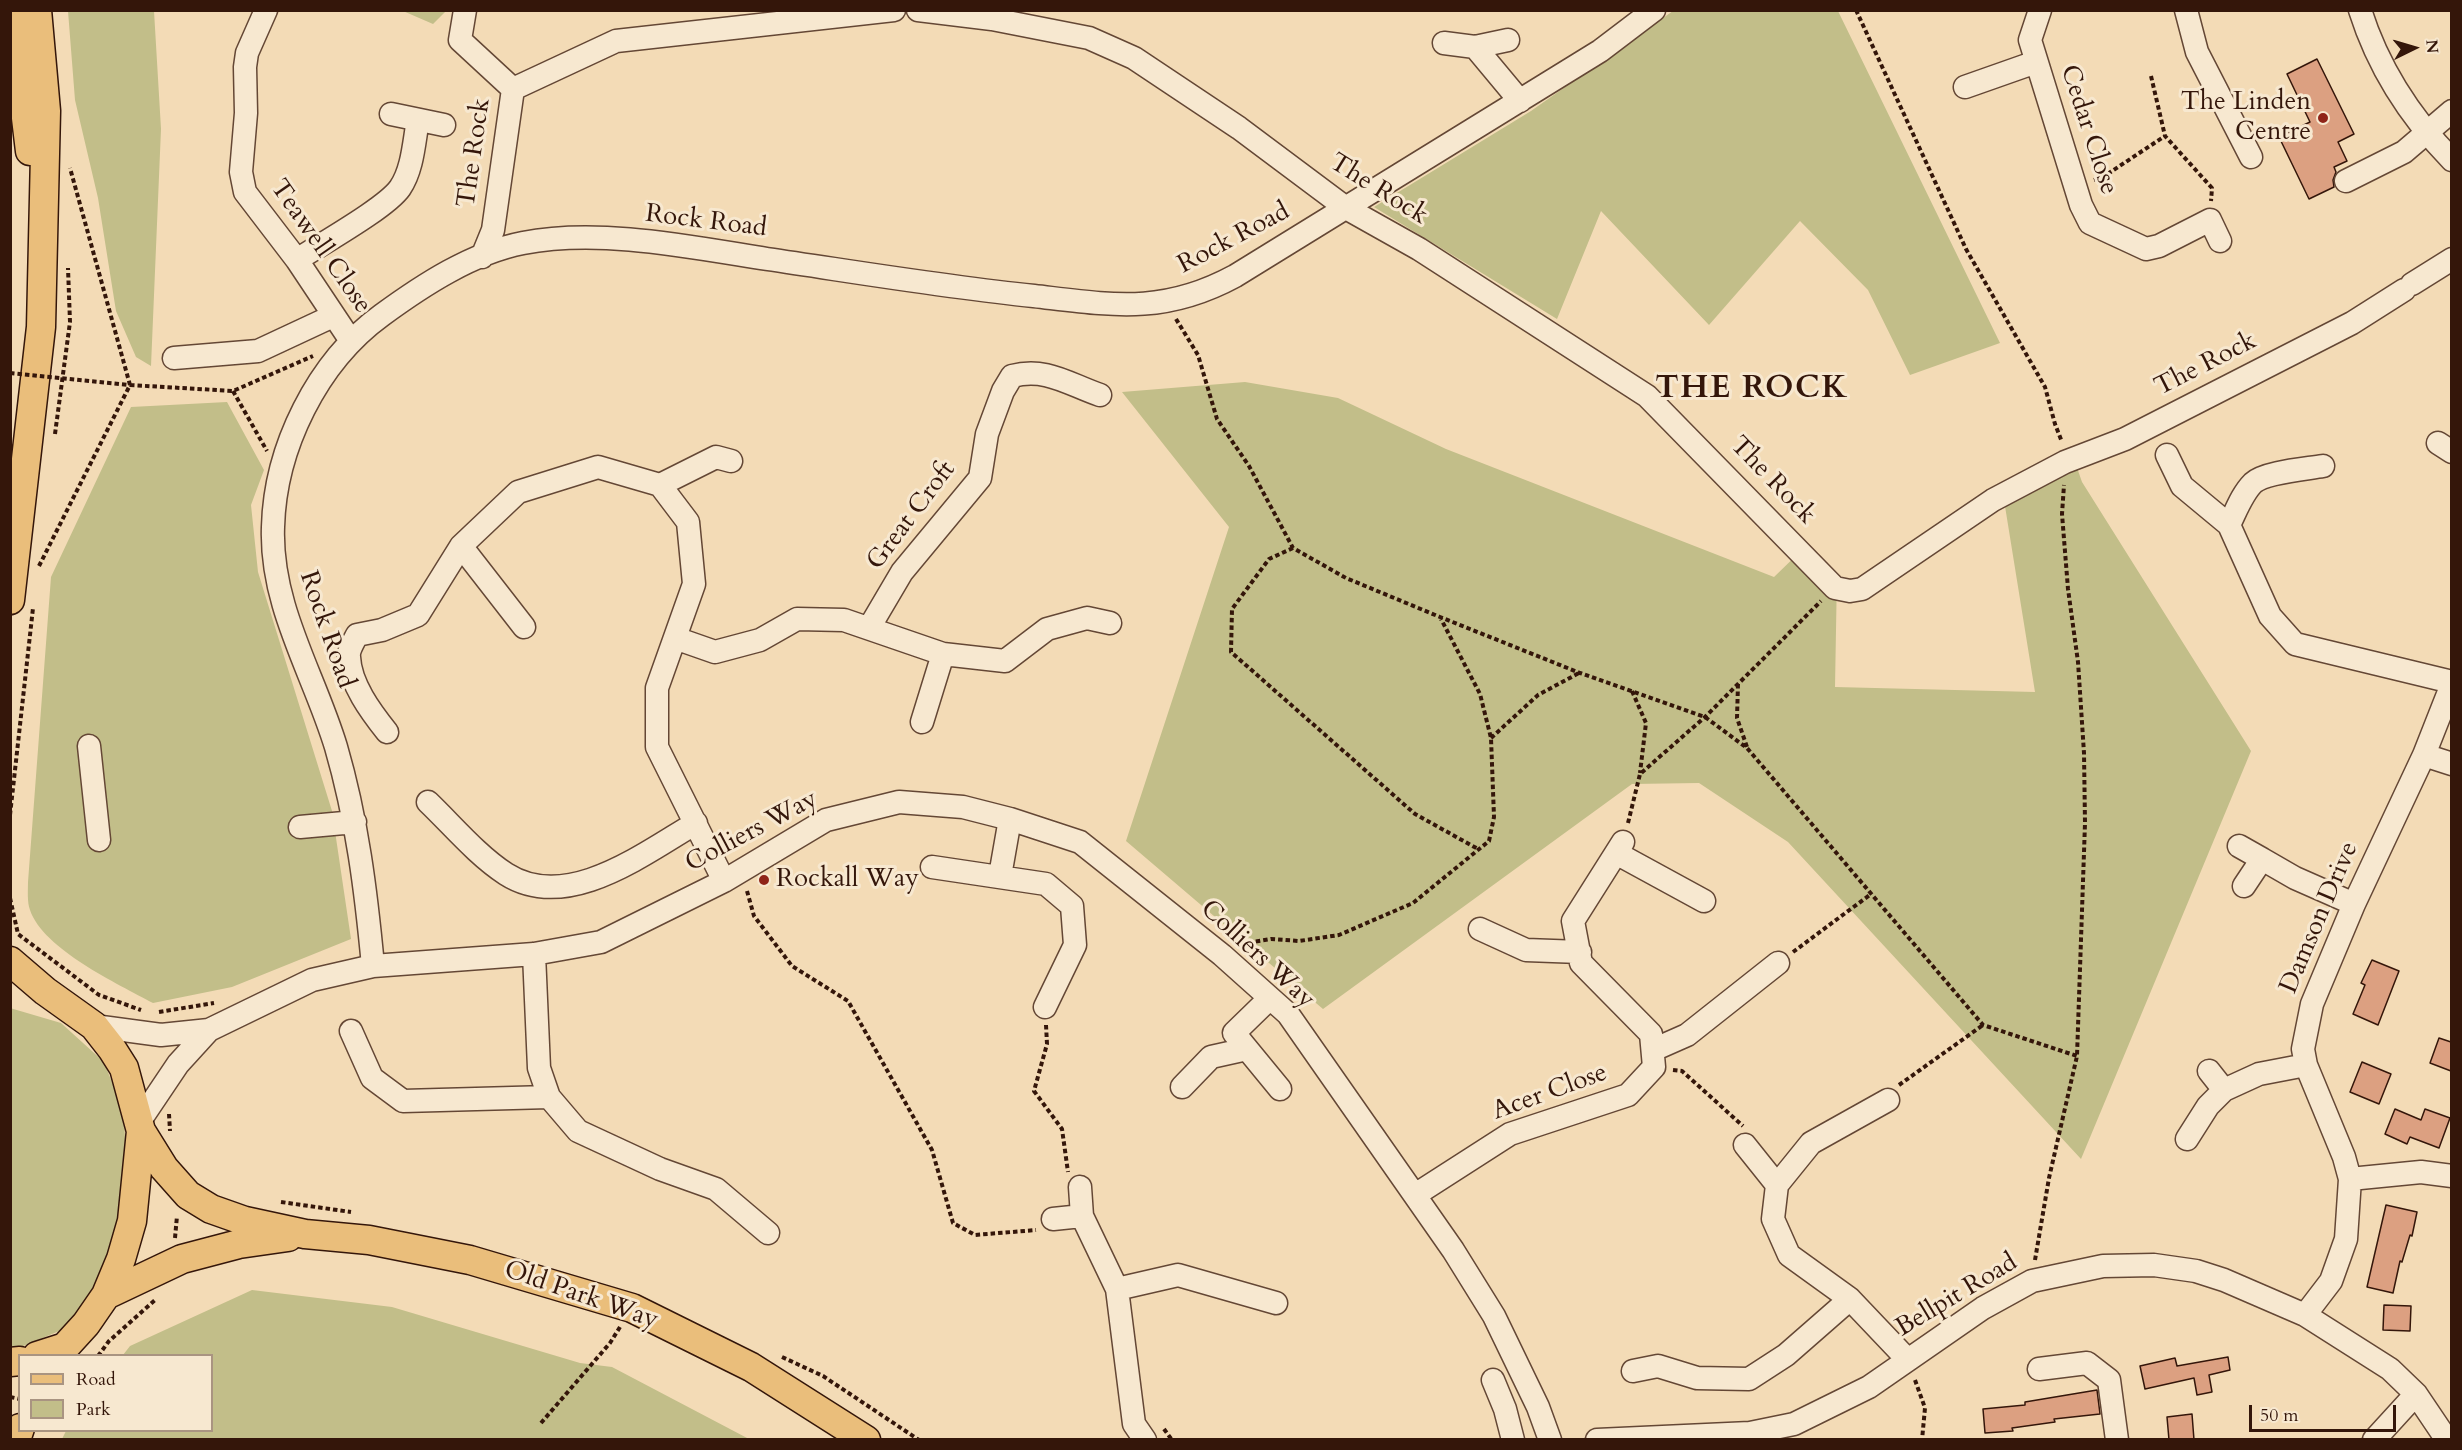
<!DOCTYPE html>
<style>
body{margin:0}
#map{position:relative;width:2462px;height:1450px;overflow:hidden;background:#f3dbb6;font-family:Cardo,serif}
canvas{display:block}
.frame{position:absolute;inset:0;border:12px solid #34160a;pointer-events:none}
.legend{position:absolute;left:18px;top:1354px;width:195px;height:78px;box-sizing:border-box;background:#f7e8d0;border:2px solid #a99481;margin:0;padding:8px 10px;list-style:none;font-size:18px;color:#34160a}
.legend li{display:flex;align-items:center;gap:12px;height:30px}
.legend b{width:30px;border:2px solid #a99481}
.north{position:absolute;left:2384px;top:18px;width:60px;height:60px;-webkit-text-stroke:4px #f7e8d0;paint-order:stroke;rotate:85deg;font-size:16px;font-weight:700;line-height:24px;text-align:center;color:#34160a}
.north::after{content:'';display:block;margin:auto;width:21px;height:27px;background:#34160a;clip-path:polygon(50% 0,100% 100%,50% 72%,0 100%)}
.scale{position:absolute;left:2249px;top:1405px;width:147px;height:27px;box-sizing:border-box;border:3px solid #34160a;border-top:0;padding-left:8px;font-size:18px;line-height:21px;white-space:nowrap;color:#34160a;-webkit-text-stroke:4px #f7e8d0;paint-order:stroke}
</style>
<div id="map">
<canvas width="2462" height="1450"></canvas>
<div class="frame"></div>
<ul class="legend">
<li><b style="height:8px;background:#eabe7b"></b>Road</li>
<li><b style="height:16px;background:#c2be89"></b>Park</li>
</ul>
<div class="north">N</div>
<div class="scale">50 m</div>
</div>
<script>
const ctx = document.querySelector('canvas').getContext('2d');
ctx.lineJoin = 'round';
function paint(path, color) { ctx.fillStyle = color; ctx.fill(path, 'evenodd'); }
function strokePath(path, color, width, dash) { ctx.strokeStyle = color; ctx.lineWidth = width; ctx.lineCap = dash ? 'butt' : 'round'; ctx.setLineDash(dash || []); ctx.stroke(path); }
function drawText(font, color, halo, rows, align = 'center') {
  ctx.font = font + ' Cardo,serif'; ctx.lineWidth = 6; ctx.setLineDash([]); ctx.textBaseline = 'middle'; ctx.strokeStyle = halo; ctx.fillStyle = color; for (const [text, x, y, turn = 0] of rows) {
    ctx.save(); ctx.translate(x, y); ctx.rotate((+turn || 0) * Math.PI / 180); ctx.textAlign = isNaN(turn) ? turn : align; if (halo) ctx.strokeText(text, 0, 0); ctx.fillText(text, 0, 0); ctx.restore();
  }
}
const green = new Path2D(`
 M 68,11 L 154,11 L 161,129 L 151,366 L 136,357 L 116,311 L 98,198 L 75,100 Z
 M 403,11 L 446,10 L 446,11 L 433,24 Z
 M 1673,11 L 1838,11 L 2000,343 L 1910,375 L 1868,290 L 1800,221 L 1709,325 L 1601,211 L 1557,319 L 1374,207 L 1531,111 Z
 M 1245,382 L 1338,398 L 1446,449 L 1774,577 L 1806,546 L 1837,573 L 1835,687 L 2035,692 L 2004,500 L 2075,462 L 2082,482 L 2251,751 L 2081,1159 L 1788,842 L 1699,783 L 1632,784 L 1323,1009 L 1126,841 L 1229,527 L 1122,392 Z
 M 227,402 L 264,470 L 251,505 L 258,572 L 332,811 L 351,939 L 232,987 L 153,1003 C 118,984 43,949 30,910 C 27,902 28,890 28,882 L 51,577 L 131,407 Z
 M 10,1008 L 61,1023 L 104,1062 L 124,1113 L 126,1165 L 122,1218 L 89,1305 L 64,1329 L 16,1349 L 10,1349 Z
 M 252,1290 L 392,1307 L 580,1363 L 612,1367 L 749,1439 L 62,1439 L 66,1431 L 212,1430 L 212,1356 L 123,1355 L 130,1346 Z`);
const building = new Path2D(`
 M 2317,59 L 2354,134 L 2338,142 L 2347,161 L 2334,167 L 2336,172 L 2333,180 L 2334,187 L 2309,199 L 2279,137 L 2310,122 L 2287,74 Z
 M 2372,960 L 2399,971 L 2378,1025 L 2353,1014 L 2365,985 L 2361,983 Z
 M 2439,1038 L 2451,1042 L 2451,1071 L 2430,1063 Z
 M 2362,1062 L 2391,1074 L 2379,1104 L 2350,1092 Z
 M 2395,1109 L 2421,1120 L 2425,1109 L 2450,1118 L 2439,1148 L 2410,1137 L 2407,1144 L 2385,1134 Z
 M 2386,1205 L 2417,1212 L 2412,1236 L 2410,1235 L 2402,1262 L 2400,1261 L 2393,1293 L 2367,1287 Z
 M 2384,1305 L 2411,1306 L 2410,1331 L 2383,1330 Z
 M 2228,1357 L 2230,1370 L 2209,1375 L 2212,1392 L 2197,1395 L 2194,1378 L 2145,1389 L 2140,1366 L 2175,1358 L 2177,1366 Z
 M 2097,1390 L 2100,1414 L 2054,1419 L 2055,1422 L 2012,1428 L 2013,1431 L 1985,1433 L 1983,1409 L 2025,1405 L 2025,1402 Z
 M 2192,1414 L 2194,1440 L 2169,1440 L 2167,1417 Z`);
const path = new Path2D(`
 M 1856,10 L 1966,249 L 2045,387 L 2055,424 L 2062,442
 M 2151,76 L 2165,136 L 2212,188 L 2211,201
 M 2094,180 L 2103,177 L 2165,136
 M 1176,319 L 1198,355 L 1217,419 L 1249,466 L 1293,548 L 1346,578 L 1440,617 L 1580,673 L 1705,717 L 1747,748 L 1983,1025 L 2077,1056
 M 130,385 L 233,391 L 313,356
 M 233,391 L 267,451
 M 55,434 L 70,322 L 68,268
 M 1293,548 L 1269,559 L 1232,609 L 1231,652 L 1415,814 L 1478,849
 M 39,566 L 130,385 L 70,168
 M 1738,684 L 1737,718 L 1747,747
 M 1632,691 L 1646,723 L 1640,773
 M 1491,738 L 1538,695 L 1579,673
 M 10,815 L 33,608
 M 1628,823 L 1640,774 L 1705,717 L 1821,601
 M 747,891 L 754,916 L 792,966 L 848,1001 L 932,1150 L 953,1223 L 975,1235 L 1036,1230
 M 10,898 L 18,934 L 99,995 L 141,1010
 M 1241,944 L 1271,939 L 1299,941 L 1339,935 L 1413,903 L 1489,841 L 1494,817 L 1491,738 L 1480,694 L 1441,619
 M 1793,952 L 1871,894
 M 159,1012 L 214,1003
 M 1046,1025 L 1047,1044 L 1034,1091 L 1062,1129 L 1068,1172
 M 1673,1070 L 1682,1071 L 1743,1126
 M 1899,1085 L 1983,1025
 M 169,1114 L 170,1131
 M 281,1202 L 351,1212
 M 175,1238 L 177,1216
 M 2035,1260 L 2049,1178 L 2077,1056 L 2085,823 L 2084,753 L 2078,662 L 2068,589 L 2062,514 L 2064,485
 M 98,1356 L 109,1341 L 155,1300
 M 782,1357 L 823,1376 L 919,1440
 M 1915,1380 L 1925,1408 L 1922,1440
 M 10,1397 L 20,1399
 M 541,1423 L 610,1343 L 620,1327
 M 1164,1429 L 1172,1440`);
const minor = new Path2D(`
 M 266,10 L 247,53 L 245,67 L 246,113 L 241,172 L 245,192 L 297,260 L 351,341
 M 465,10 L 460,40 L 513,89
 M 918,10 L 992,19 L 1089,38 L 1134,58 L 1239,128 L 1346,208 L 1419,249 L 1647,396 L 1835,588 L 1850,591 L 1862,589 L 1993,500 L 2065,462 L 2125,439 L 2352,323 L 2404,290
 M 2040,10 L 2030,40 L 2081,205 L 2090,223 L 2146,249 L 2159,246 L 2210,220 L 2220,241
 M 2186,10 L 2197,52 L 2251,157
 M 2360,10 C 2378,67 2410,117 2452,160
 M 1444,43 L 1475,47 L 1508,40
 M 1475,47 L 1520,101
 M 1965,87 L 2036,62
 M 391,114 L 444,125
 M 2346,181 L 2404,152 L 2452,111
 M 482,257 L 493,230 L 513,89 L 616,41 L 894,10
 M 297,260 C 321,244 386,208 400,188 C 413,169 414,141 418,120
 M 2412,284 L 2452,259
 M 174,358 L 258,351 L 333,316
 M 2438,443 L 2452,452
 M 2167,455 L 2182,486 L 2229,525 L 2270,616 L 2295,644 L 2452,682
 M 660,485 L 716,457 L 731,461
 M 2229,525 C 2236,511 2242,494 2253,483 C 2265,472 2306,469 2323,466
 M 461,546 L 524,627
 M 869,628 L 902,572 L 980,478 L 987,434 L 1003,391 L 1012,376 C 1046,367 1068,384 1100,395
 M 675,638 L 715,652 L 760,640 L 797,619 L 844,620 L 943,654 L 1005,661 L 1047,629 L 1087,618 L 1110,623
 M 922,722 L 943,654
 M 387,732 C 371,712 350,684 349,657 C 348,650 354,641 357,635 L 382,630 L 418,615 L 461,546 L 518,492 L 598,467 L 660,485 L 688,522 L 694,584 L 657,688 L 657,747 L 724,881
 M 89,746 L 99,840
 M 2424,755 L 2452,764
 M 428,802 C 453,826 477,855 506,874 C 567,913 643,854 696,823
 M 300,827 L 355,822
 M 2239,846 L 2262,859 L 2244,886
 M 1616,853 L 1704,901
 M 2262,859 L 2295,878 L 2354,904
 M 932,867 L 1046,884 L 1072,906 L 1075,945 L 1045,1007
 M 1000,876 L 1010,819
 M 1480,929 L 1526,950 L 1580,952
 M 534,954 L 539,1068 L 549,1097 L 578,1131 L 660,1169 L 716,1189 L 768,1233
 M 373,966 C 366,891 357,819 336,747 C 314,674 270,606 273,527 C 275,448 317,362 382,315 C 423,285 472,253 523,243 C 599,228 691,247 767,259 C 856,272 945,287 1034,296 C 1112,305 1163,315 1235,276 L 1600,51 L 1654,10
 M 1270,998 L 1234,1033 L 1280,1089
 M 94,1026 L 161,1035 L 209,1030
 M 351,1031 L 372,1078 L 403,1101 L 549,1097
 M 1653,1050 L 1687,1035 L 1778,963
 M 1182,1087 L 1211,1057 L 1247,1049
 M 2224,1090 L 2259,1074 L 2306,1065
 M 1888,1100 L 1811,1143 L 1777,1185 L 1773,1219 L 1789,1255 L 1850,1299 L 1907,1359
 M 139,1122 L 178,1064 L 209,1030 L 312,980 L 373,966 L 534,954 L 601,942 L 724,881 L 826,820 L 899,802 L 963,807 L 1010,819 L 1080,842 L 1222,955 L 1288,1014 L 1453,1250 L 1494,1316 L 1538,1407 L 1550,1440
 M 2187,1139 L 2208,1106 L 2224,1090 L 2209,1071
 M 1745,1145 L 1777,1185
 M 2350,1179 L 2421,1172 L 2452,1176
 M 1080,1187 L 1082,1216 L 1117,1289 L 1134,1424 L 1145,1440
 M 1415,1195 L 1510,1134 L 1628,1095 L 1654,1067 L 1651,1034 L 1581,963 L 1573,921 L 1623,842
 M 1053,1219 L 1082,1216
 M 1117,1289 L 1178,1275 L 1276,1303
 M 2305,1315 L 2331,1281 L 2346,1239 L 2350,1179 L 2344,1157 L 2306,1065 L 2303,1049 L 2312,1004 L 2354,904 L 2424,755 L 2452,684
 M 2039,1369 L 2087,1363 L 2109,1380 L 2117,1440
 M 1633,1371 L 1658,1366 L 1697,1378 L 1749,1379 L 1786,1355 L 1850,1299
 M 1493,1380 L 1505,1409 L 1513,1440
 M 1597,1440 L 1750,1433 L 1794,1424 L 1869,1387 L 1983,1308 L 2032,1281 L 2103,1266 L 2154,1265 L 2196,1271 L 2224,1280 L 2305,1315 L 2390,1369 L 2416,1394 L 2447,1440
 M 2374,1440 L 2416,1394`);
const major = new Path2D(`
 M 13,10 L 30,151
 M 10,600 L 41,327 L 46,111 L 37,10
 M 10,961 L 45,991 L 94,1026 L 112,1049 L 124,1068 L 141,1131 L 132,1221 L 121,1259 L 106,1295 L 86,1324 L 65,1347 L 37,1356
 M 141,1131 L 164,1168 L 188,1195 L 211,1209 L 245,1221 L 305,1234 L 369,1240 L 470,1260 L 632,1308 L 751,1367 L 866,1440
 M 106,1295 L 182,1259 L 239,1244 L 288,1237
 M 10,1362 L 20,1361
 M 16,1440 L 20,1428`);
const pathBridge = new Path2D(`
 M 10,373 L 130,385`);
const markers = [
 [2323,118,6,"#8f2418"],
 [764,880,6,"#8f2418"]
];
const poiNames = [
 ["The Linden",2311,103],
 ["Centre",2311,133],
 ["Rockall Way",776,880,"left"]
];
const streetNames = [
 ["Cedar Close",2088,130,72],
 ["The Rock",475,153,-82],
 ["The Rock",1378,190,32],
 ["Rock Road",706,222,7],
 ["Rock Road",1234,239,-28],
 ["Teawell Close",320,247,55],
 ["The Rock",2206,365,-27],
 ["The Rock",1772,481,46],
 ["Great Croft",912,516,-53],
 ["Rock Road",326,630,71],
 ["Colliers Way",752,832,-28],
 ["Damson Drive",2320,918,-67],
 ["Colliers Way",1257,955,43],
 ["Acer Close",1550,1093,-20],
 ["Old Park Way",581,1296,19],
 ["Bellpit Road",1957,1296,-31]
];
const districtNames = [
 ["THE ROCK",1752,390]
];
paint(green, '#c2be89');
paint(building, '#dca081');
strokePath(building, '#34160a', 1.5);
strokePath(minor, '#644735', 25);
strokePath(major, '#34160a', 31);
strokePath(path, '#34160a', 4, [4.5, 3]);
strokePath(minor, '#f7e8d0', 22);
strokePath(major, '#eabe7b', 28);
strokePath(pathBridge, '#34160a', 4, [4.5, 3]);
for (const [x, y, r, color] of markers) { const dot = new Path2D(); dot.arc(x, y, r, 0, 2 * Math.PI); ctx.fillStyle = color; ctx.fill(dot); strokePath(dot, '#f7e8d0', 2); }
drawText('26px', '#34160a', '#f7e8d0', poiNames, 'right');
drawText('26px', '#34160a', '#f7e8d0', streetNames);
ctx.letterSpacing = '1.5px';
drawText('bold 32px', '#34160a', '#f7e8d0', districtNames);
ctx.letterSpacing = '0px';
</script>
